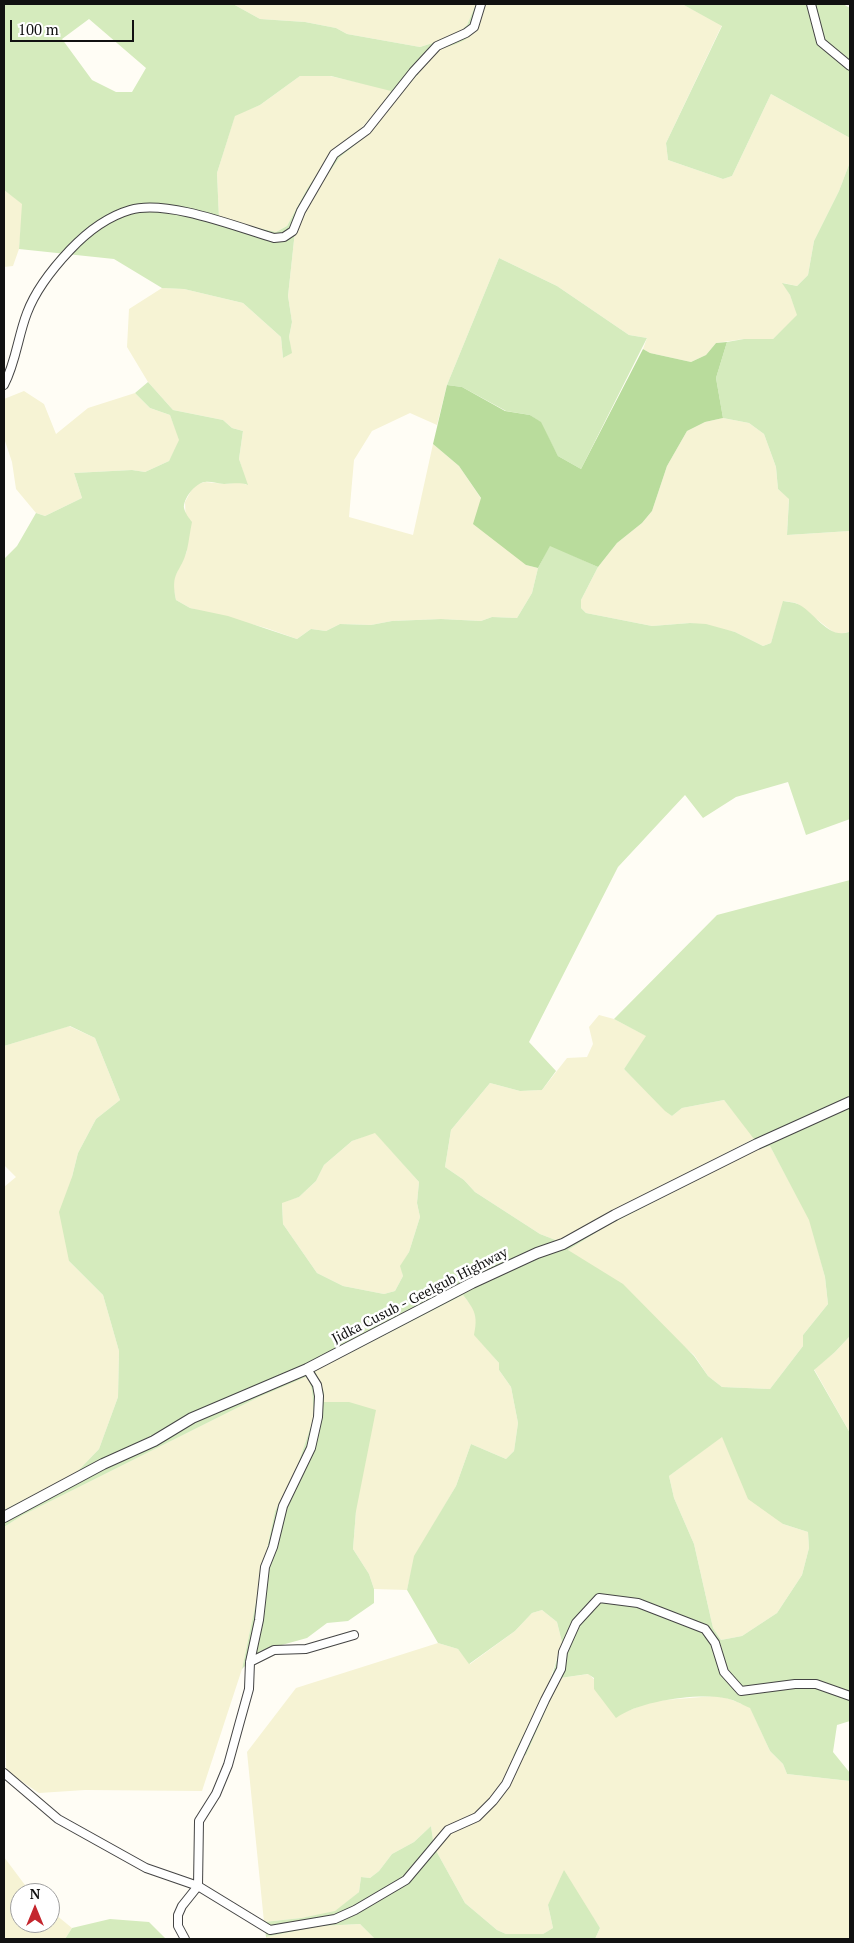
<!DOCTYPE html>
<style>
body{margin:0}
#map{position:relative;width:854px;height:1943px;overflow:hidden;background:#fffdf5;font-family:"PT Serif",serif}
canvas{display:block}
.frame{position:absolute;inset:0;border:5px solid #111;pointer-events:none}
.north{position:absolute;left:10px;top:1883px;width:50px;height:50px;box-sizing:border-box;background:#fff;border:1px solid #a0a0a0;border-radius:50%;rotate:0deg;font-size:14px;font-weight:700;line-height:20px;text-align:center;color:#111}
.north::after{content:'';display:block;margin:auto;width:18px;height:22px;background:#c4262e;clip-path:polygon(50% 0,100% 100%,50% 72%,0 100%)}
.scale{position:absolute;left:10px;top:20px;width:124px;height:22px;box-sizing:border-box;border:2px solid #111;border-top:0;padding-left:6px;font-size:15px;line-height:18px;white-space:nowrap;color:#111;-webkit-text-stroke:4px #fff;paint-order:stroke}
</style>
<div id="map">
<canvas width="854" height="1943"></canvas>
<div class="frame"></div>
<div class="north">N</div>
<div class="scale">100 m</div>
</div>
<script>
const ctx = document.querySelector('canvas').getContext('2d');
ctx.lineJoin = 'round';
function paint(path, color) { ctx.fillStyle = color; ctx.fill(path, 'evenodd'); }
function strokePath(path, color, width, dash) { ctx.strokeStyle = color; ctx.lineWidth = width; ctx.lineCap = dash ? 'butt' : 'round'; ctx.setLineDash(dash || []); ctx.stroke(path); }
function drawText(font, color, halo, rows, align = 'center') {
  ctx.font = font + ' "PT Serif",serif'; ctx.lineWidth = 5; ctx.setLineDash([]); ctx.textBaseline = 'middle'; ctx.strokeStyle = halo; ctx.fillStyle = color; for (const [text, x, y, turn = 0] of rows) {
    ctx.save(); ctx.translate(x, y); ctx.rotate((+turn || 0) * Math.PI / 180); ctx.textAlign = isNaN(turn) ? turn : align; if (halo) ctx.strokeText(text, 0, 0); ctx.fillText(text, 0, 0); ctx.restore();
  }
}
const farmland = new Path2D(`
 M 233,4 L 476,4 L 467,25 L 455,36 L 420,47 L 347,34 L 336,28 L 305,22 L 260,19 Z
 M 486,4 L 682,4 L 722,25 L 666,143 L 668,160 L 723,179 L 732,176 L 771,94 L 850,138 L 850,162 L 839,191 L 814,241 L 808,275 L 797,286 L 783,283 L 790,295 L 798,315 L 773,339 L 744,339 L 716,343 L 706,355 L 691,362 L 650,353 L 643,349 L 647,338 L 629,335 L 557,286 L 499,258 L 447,385 L 437,425 L 410,413 L 372,431 L 354,460 L 349,517 L 413,535 L 433,444 L 459,466 L 526,565 L 538,568 L 532,593 L 517,618 L 492,617 L 481,621 L 441,619 L 392,621 L 371,625 L 340,624 L 326,631 L 311,629 L 297,639 L 266,628 L 190,608 L 176,600 L 173,586 L 174,578 L 187,551 L 185,502 L 192,489 L 198,484 L 205,482 L 226,484 L 241,482 L 247,485 L 239,459 L 243,431 L 232,428 L 223,420 L 173,410 L 148,382 L 127,347 L 129,309 L 162,288 L 184,289 L 243,303 L 281,337 L 283,358 L 291,353 L 289,337 L 292,322 L 288,296 L 295,231 L 316,191 L 340,157 L 365,137 L 439,49 L 479,25 Z
 M 300,76 L 330,76 L 392,90 L 388,98 L 307,189 L 287,226 L 276,232 L 219,219 L 217,173 L 235,115 L 260,105 Z
 M 4,190 L 23,204 L 19,249 L 13,266 L 4,267 Z
 M 24,391 L 44,404 L 56,434 L 88,408 L 135,393 L 150,408 L 170,415 L 180,440 L 169,461 L 145,472 L 132,470 L 74,473 L 82,498 L 45,516 L 36,513 L 16,489 L 12,462 L 4,438 L 4,399 Z
 M 723,418 L 749,423 L 764,434 L 776,467 L 778,489 L 789,498 L 787,535 L 850,531 L 850,628 L 849,632 L 841,634 L 833,632 L 796,603 L 784,601 L 771,643 L 763,646 L 735,632 L 690,623 L 652,626 L 586,613 L 581,608 L 581,600 L 598,567 L 617,543 L 642,523 L 652,511 L 667,466 L 687,431 L 705,422 Z
 M 599,1015 L 614,1019 L 647,1036 L 624,1069 L 672,1116 L 682,1108 L 724,1100 L 755,1138 L 558,1241 L 540,1234 L 475,1192 L 464,1180 L 445,1167 L 451,1130 L 490,1083 L 520,1091 L 542,1090 L 567,1058 L 587,1057 L 593,1044 L 589,1027 Z
 M 69,1026 L 95,1038 L 120,1100 L 96,1119 L 78,1153 L 72,1177 L 69,1261 L 103,1295 L 119,1351 L 118,1397 L 99,1449 L 75,1474 L 4,1510 L 4,1187 L 16,1177 L 4,1165 L 4,1046 Z
 M 375,1132 L 419,1182 L 417,1203 L 420,1217 L 409,1252 L 401,1266 L 403,1276 L 395,1291 L 384,1294 L 343,1286 L 317,1273 L 283,1224 L 282,1202 L 299,1197 L 316,1181 L 324,1165 L 352,1141 Z
 M 770,1146 L 810,1220 L 825,1277 L 828,1304 L 803,1335 L 803,1346 L 770,1389 L 722,1387 L 708,1376 L 694,1355 L 568,1250 L 605,1227 L 755,1150 Z
 M 463,1295 L 474,1309 L 477,1322 L 475,1335 L 499,1363 L 499,1370 L 511,1387 L 518,1423 L 514,1451 L 506,1459 L 471,1444 L 456,1486 L 415,1556 L 407,1590 L 374,1589 L 369,1574 L 353,1549 L 356,1511 L 349,1402 L 324,1402 L 315,1371 Z
 M 850,1336 L 850,1433 L 814,1369 L 835,1352 Z
 M 308,1375 L 312,1391 L 314,1417 L 295,1473 L 275,1511 L 242,1669 L 202,1791 L 85,1790 L 39,1793 L 6,1771 L 4,1681 L 4,1527 L 23,1515 L 259,1397 Z
 M 722,1436 L 733,1461 L 783,1524 L 808,1532 L 809,1548 L 802,1575 L 777,1613 L 742,1636 L 721,1640 L 713,1628 L 694,1544 L 674,1498 L 669,1476 Z
 M 542,1610 L 557,1622 L 562,1642 L 526,1755 L 560,1678 L 589,1674 L 625,1712 L 653,1701 L 714,1696 L 727,1698 L 750,1707 L 770,1751 L 783,1764 L 787,1774 L 850,1781 L 850,1939 L 595,1939 L 600,1928 L 590,1913 L 548,1905 L 553,1928 L 543,1934 L 506,1934 L 497,1930 L 465,1903 L 434,1847 L 431,1826 L 414,1842 L 392,1854 L 379,1871 L 370,1878 L 361,1877 L 359,1892 L 335,1912 L 301,1918 L 264,1922 L 247,1752 L 296,1688 L 438,1643 L 458,1649 L 470,1664 L 515,1631 L 532,1613 Z
 M 4,1857 L 31,1893 L 20,1893 L 20,1923 L 50,1923 L 50,1910 L 72,1928 L 65,1939 L 4,1939 Z
 M 360,1924 L 375,1939 L 266,1939 L 266,1937 L 320,1926 Z`);
const green = new Path2D(`
 M 4,4 L 233,4 L 260,19 L 305,22 L 336,28 L 347,34 L 420,47 L 455,36 L 467,25 L 476,4 L 486,4 C 476,34 472,41 439,49 L 365,137 L 340,157 L 316,191 L 295,231 L 288,296 L 292,322 L 289,337 L 292,353 L 283,358 L 281,337 L 243,303 L 184,289 L 162,288 L 114,259 L 19,249 L 22,204 L 4,190 ZM 89,19 L 146,68 L 132,92 L 116,92 L 92,80 L 62,39 ZM 300,76 L 331,76 L 391,91 L 388,98 L 358,133 L 334,150 L 307,189 L 287,226 L 276,232 L 219,219 L 217,173 L 235,116 L 260,105 Z
 M 682,4 L 843,4 L 850,8 L 850,138 L 771,94 L 732,176 L 723,179 L 668,160 L 666,143 L 722,26 Z
 M 850,162 L 850,531 L 787,535 L 789,499 L 778,489 L 776,467 L 764,434 L 749,423 L 723,418 L 716,378 L 727,342 L 744,339 L 773,339 L 797,315 L 790,295 L 782,283 L 797,286 L 808,275 L 814,241 L 839,191 Z
 M 499,258 L 557,286 L 629,335 L 647,338 L 581,469 L 558,456 L 540,422 L 530,415 L 506,411 L 462,387 L 447,385 Z
 M 148,382 L 173,410 L 223,420 L 232,428 L 243,431 L 239,459 L 248,485 C 239,482 233,484 224,484 C 218,484 211,481 205,482 C 195,483 183,499 184,508 C 185,513 189,518 192,522 C 190,531 189,541 187,550 C 180,575 170,571 176,600 L 190,608 L 228,616 L 297,639 L 311,629 L 326,631 L 340,624 L 371,625 L 392,621 L 441,619 L 481,621 L 492,617 L 517,618 L 532,593 L 538,568 L 550,545 L 598,567 L 581,600 L 581,608 L 586,613 L 652,626 L 690,623 L 706,624 L 735,632 L 763,646 L 771,643 L 783,601 C 787,602 792,602 795,603 C 814,609 826,640 849,632 L 850,628 L 850,819 L 806,835 L 788,782 L 736,797 L 703,818 L 685,795 L 618,867 L 529,1042 L 556,1071 L 542,1090 L 520,1091 L 490,1083 L 451,1130 L 445,1167 L 464,1180 L 475,1192 L 540,1234 L 558,1241 L 754,1139 L 724,1100 L 682,1108 L 672,1116 L 665,1111 L 624,1069 L 646,1036 L 614,1019 L 717,915 L 850,880 L 850,1336 L 835,1352 L 814,1370 L 850,1433 L 850,1721 L 837,1725 L 833,1752 L 850,1773 L 850,1781 L 787,1774 L 783,1764 L 770,1751 L 750,1708 C 741,1704 733,1699 724,1698 C 696,1693 639,1701 616,1718 L 594,1689 L 594,1678 L 588,1674 L 560,1678 L 526,1755 L 513,1756 L 551,1679 L 562,1642 L 557,1622 L 542,1610 L 532,1613 L 515,1631 L 469,1664 L 458,1649 L 438,1643 L 407,1590 L 414,1556 L 456,1486 L 471,1444 L 506,1459 L 514,1451 L 518,1423 L 511,1387 L 499,1370 L 499,1363 L 474,1335 C 478,1316 475,1310 463,1295 L 315,1371 L 324,1392 L 324,1402 L 349,1402 L 376,1410 L 356,1511 L 353,1549 L 369,1574 L 374,1589 L 374,1603 L 348,1621 L 327,1623 L 307,1638 L 260,1651 L 242,1669 L 275,1511 L 295,1473 L 314,1417 L 312,1391 L 308,1376 L 259,1397 L 23,1515 L 4,1527 L 4,1510 L 75,1474 L 99,1449 L 118,1397 L 119,1351 L 103,1295 L 69,1261 L 59,1212 L 72,1177 L 78,1153 L 96,1119 L 120,1100 L 95,1038 L 70,1026 L 4,1046 L 4,559 L 17,546 L 36,513 L 45,516 L 82,498 L 74,473 L 132,470 L 145,472 L 169,461 L 179,440 L 170,415 L 150,408 L 135,393 ZM 375,1133 L 419,1182 L 417,1203 L 420,1217 L 409,1252 L 400,1266 L 403,1276 L 395,1291 L 384,1294 L 343,1286 L 317,1273 L 283,1224 L 282,1203 L 299,1197 L 316,1181 L 324,1165 L 352,1141 ZM 770,1146 L 809,1220 L 825,1277 L 828,1304 L 803,1335 L 803,1346 L 770,1389 L 722,1387 L 708,1376 L 694,1356 L 623,1284 L 568,1250 L 605,1227 L 755,1150 ZM 722,1437 L 748,1499 L 783,1524 L 808,1532 L 809,1548 L 802,1575 L 777,1613 L 742,1636 L 721,1640 L 713,1628 L 694,1544 L 674,1498 L 669,1476 Z
 M 431,1826 L 434,1847 L 465,1903 L 497,1930 L 506,1934 L 543,1934 L 553,1928 L 548,1905 L 564,1870 L 600,1928 L 595,1939 L 375,1939 L 360,1924 L 320,1926 L 266,1937 L 264,1922 L 301,1918 L 335,1911 L 359,1892 L 361,1877 L 370,1878 L 379,1871 L 392,1854 L 414,1842 Z
 M 110,1919 L 149,1922 L 166,1939 L 65,1939 L 72,1928 Z`);
const forest = new Path2D(`
 M 727,342 L 716,378 L 723,418 L 705,422 L 687,431 L 667,466 L 652,511 L 642,523 L 617,543 L 598,567 L 550,546 L 538,568 L 526,565 L 473,524 L 481,498 L 459,466 L 433,444 L 447,385 L 462,387 L 505,411 L 530,415 L 541,422 L 558,456 L 581,469 L 643,349 L 650,353 L 691,362 L 706,355 L 716,343 Z`);
const minor = new Path2D(`
 M 811,4 L 821,42 L 850,66
 M 4,385 C 16,362 18,336 27,313 C 36,289 53,268 70,250 C 87,232 106,217 130,210 C 167,199 237,227 274,238 L 284,237 L 293,231 L 301,211 L 334,154 L 367,130 L 413,72 L 437,46 L 466,33 L 474,27 L 481,4
 M 250,1662 L 274,1650 L 306,1649 L 354,1635
 M 4,1773 L 58,1819 L 146,1868 L 198,1886 L 270,1930 L 335,1919 L 355,1910 L 406,1880 L 448,1830 L 477,1817 L 493,1801 L 506,1784 L 545,1700 L 561,1669 L 563,1652 L 576,1623 L 599,1598 L 638,1603 L 705,1629 L 715,1643 L 724,1672 L 741,1691 L 795,1684 L 816,1684 L 850,1696
 M 185,1939 L 178,1926 L 178,1915 L 182,1906 L 198,1886 L 199,1821 L 216,1794 L 228,1765 L 239,1725 L 249,1689 L 250,1662 L 259,1620 L 265,1567 L 273,1547 L 283,1506 L 311,1448 L 318,1417 L 319,1396 L 317,1385 L 307,1369`);
const tertiary = new Path2D(`
 M 4,1517 L 103,1464 L 154,1441 L 192,1418 L 307,1369 L 472,1283 L 537,1253 L 563,1244 L 615,1215 L 757,1144 L 850,1102`);
const streetNames = [
 ["Jidka Cusub - Geelgub Highway",420,1296,-27]
];
paint(farmland, '#f6f3d4');
paint(green, '#d5ebbd');
paint(forest, '#b9dc9c');
strokePath(minor, '#444', 10);
strokePath(tertiary, '#444', 12);
strokePath(minor, '#fff', 8);
strokePath(tertiary, '#fff', 10);
drawText('14px', '#111', '#fff', streetNames);
</script>
